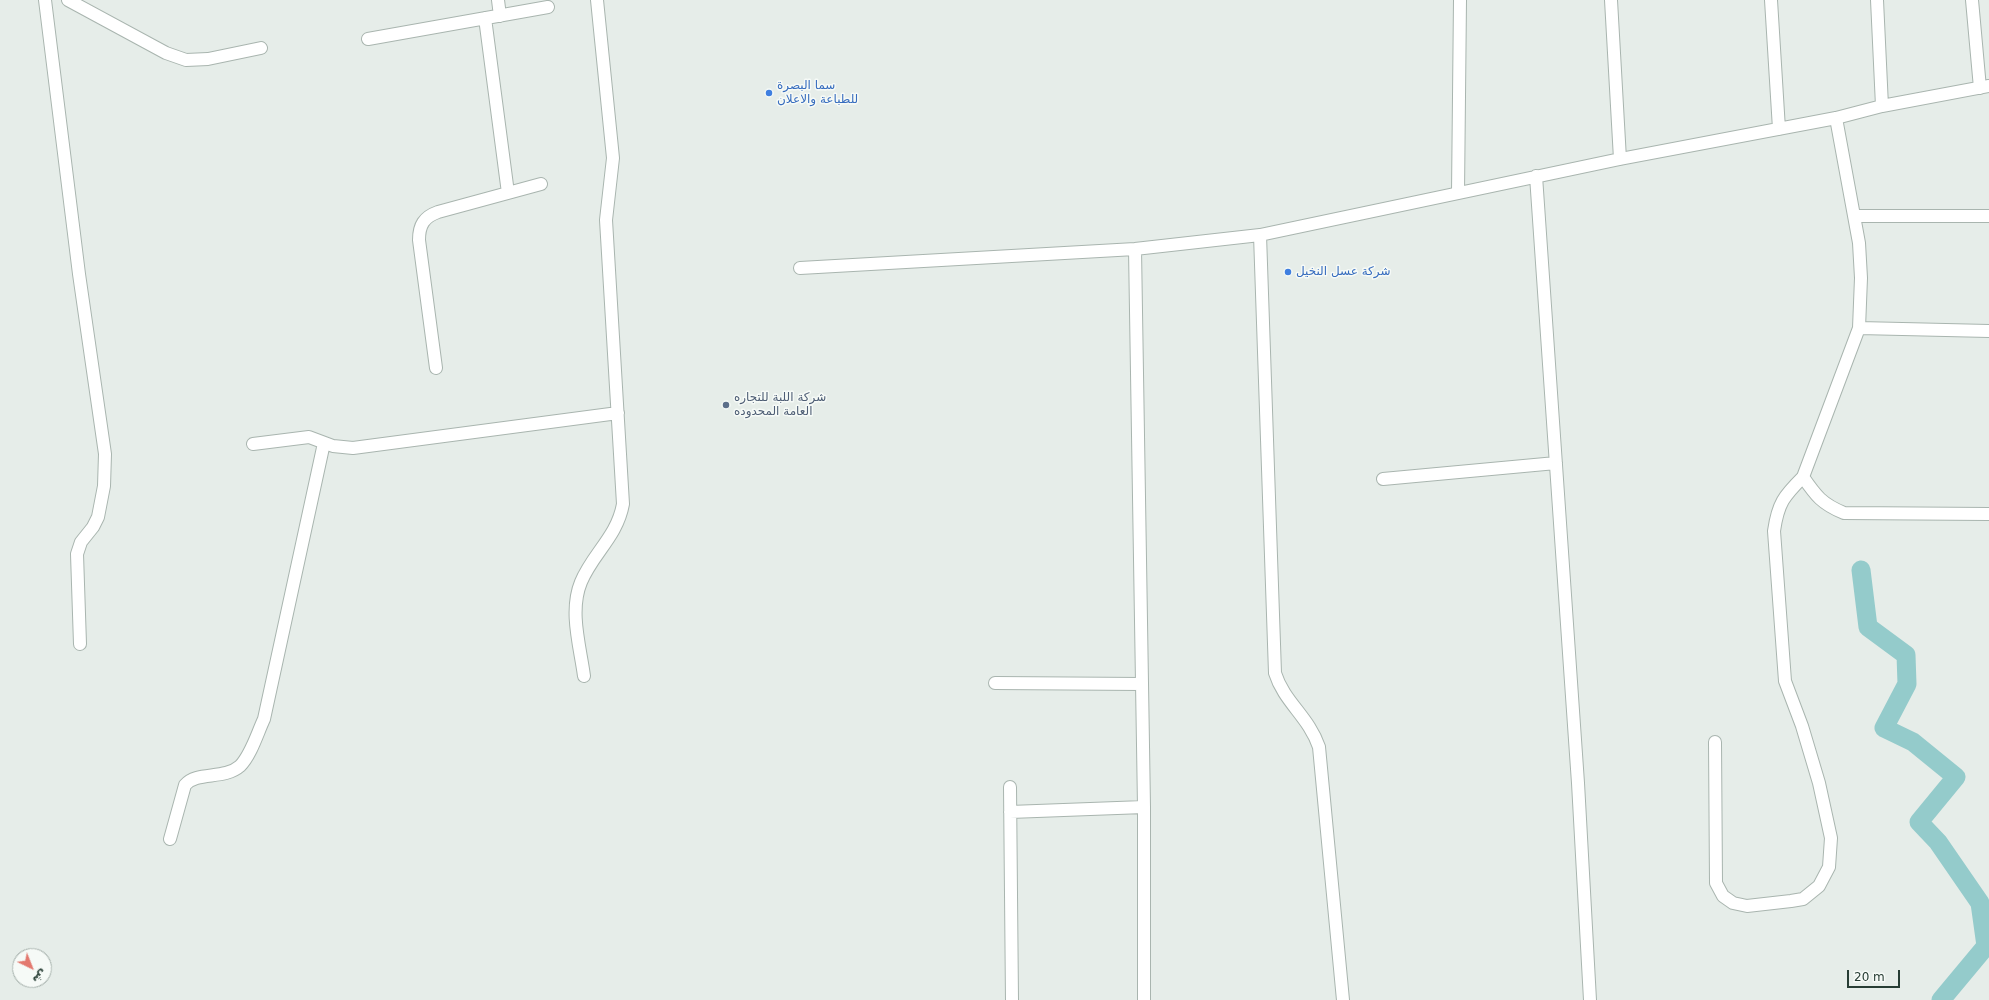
<!DOCTYPE html>
<meta charset="utf-8">
<style>
body{margin:0}
#map{position:relative;width:1989px;height:1000px;overflow:hidden;background:#e6ede9;font-family:"DejaVu Sans","Noto Sans Arabic",sans-serif}
canvas{display:block}
.north{position:absolute;left:12px;top:948px;width:40px;height:40px;box-sizing:border-box;background:#f6faf7;border:1px solid #a3aea9;border-radius:50%;rotate:137deg;font-size:11px;font-weight:700;line-height:16px;text-align:center;color:#273d34}
.north::after{content:'';display:block;margin:auto;width:14px;height:18px;background:#e3786e;clip-path:polygon(50% 0,100% 100%,50% 72%,0 100%)}
.scale{position:absolute;left:1847px;top:970px;width:53px;height:18px;box-sizing:border-box;border:2px solid #273d34;border-top:0;padding-left:5px;font-size:12px;line-height:14px;white-space:nowrap;color:#273d34;-webkit-text-stroke:3px #f6faf7;paint-order:stroke}
</style>
<div id="map">
<canvas width="1989" height="1000"></canvas>
<div class="north">ش</div>
<div class="scale">20 m</div>
</div>
<script>
const ctx = document.querySelector('canvas').getContext('2d');
ctx.lineJoin = 'round';
function strokePath(path, color, width, dash) { ctx.strokeStyle = color; ctx.lineWidth = width; ctx.lineCap = dash ? 'butt' : 'round'; ctx.setLineDash(dash || []); ctx.stroke(path); }
function drawText(font, color, halo, rows, align = 'center') {
  ctx.font = font + ' "DejaVu Sans","Noto Sans Arabic",sans-serif'; ctx.lineWidth = 3; ctx.setLineDash([]); ctx.textBaseline = 'middle'; ctx.strokeStyle = halo; ctx.fillStyle = color; for (const [text, x, y, turn = 0] of rows) {
    ctx.save(); ctx.translate(x, y); ctx.rotate((+turn || 0) * Math.PI / 180); ctx.textAlign = isNaN(turn) ? turn : align; if (halo) ctx.strokeText(text, 0, 0); ctx.fillText(text, 0, 0); ctx.restore();
  }
}
const canal = new Path2D(`
 M 1861,570 L 1868,627 L 1906,655 L 1907,684 L 1884,728 L 1913,742 L 1956,777 L 1919,822 L 1938,842 L 1980,903 L 1986,946 L 1941,1000`);
const minor = new Path2D(`
 M 45,0 L 79,274 L 105,454 L 104,486 L 98,517 L 93,527 L 81,542 L 77,554 L 80,644
 M 68,0 L 166,53 L 186,60 L 208,59 L 261,48
 M 498,0 L 500,16
 M 1611,0 L 1620,159
 M 1771,0 L 1779,129
 M 1877,0 L 1882,106
 M 1972,0 L 1980,88
 M 485,18 L 508,193
 M 368,39 L 548,7
 M 1836,118 L 1859,243 L 1861,278 L 1859,328 L 1803,477 C 1816,496 1822,504 1844,513 L 1989,514
 M 1536,176 L 1578,783 L 1590,1000
 M 1458,193 L 1460,0
 M 1854,216 L 1989,216
 M 1260,235 L 1275,673 C 1284,702 1309,717 1319,747 L 1343,1000
 M 1135,249 L 1144,807 L 1144,1000
 M 800,268 L 1135,249 L 1260,235 L 1620,159 L 1836,118 L 1882,106 L 1989,86
 M 1859,328 L 1989,331
 M 436,368 L 419,240 C 419,225 424,217 438,212 L 541,184
 M 253,444 L 309,437 L 333,446 L 353,448 L 618,413
 M 1383,479 L 1556,463
 M 584,676 C 580,646 569,611 581,582 C 593,553 617,537 623,504 L 606,220 L 613,158 L 597,0
 M 995,683 L 1142,684
 M 1715,742 L 1716,883 L 1723,896 L 1733,903 L 1747,906 L 1791,901 L 1803,899 L 1819,886 L 1829,867 L 1831,838 L 1819,783 L 1802,726 L 1785,681 L 1774,531 C 1778,503 1784,496 1803,477
 M 1010,787 L 1012,1000
 M 1010,812 L 1144,807
 M 170,839 L 185,785 C 197,771 224,780 240,766 C 251,755 257,734 264,719 L 324,443`);
const markers = [
 [769,93,4,"#3f7fe0"],
 [1288,272,4,"#3f7fe0"],
 [726,405,4,"#5c6f8a"]
];
const shopNames = [
 ["سما البصرة",777,86],
 ["للطباعة والاعلان",777,100],
 ["شركة عسل النخيل",1296,272]
];
const serviceNames = [
 ["شركة اللبة للتجاره",734,398],
 ["العامة المحدوده",734,412]
];
strokePath(canal, '#94cbcb', 19);
strokePath(minor, '#a9b5af', 14);
strokePath(minor, '#fff', 12);
for (const [x, y, r, color] of markers) { const dot = new Path2D(); dot.arc(x, y, r, 0, 2 * Math.PI); ctx.fillStyle = color; ctx.fill(dot); strokePath(dot, '#f6faf7', 1.5); }
drawText('12px', '#366cbe', '#f6faf7', shopNames, 'left');
drawText('12px', '#4e5e75', '#f6faf7', serviceNames, 'left');
</script>
